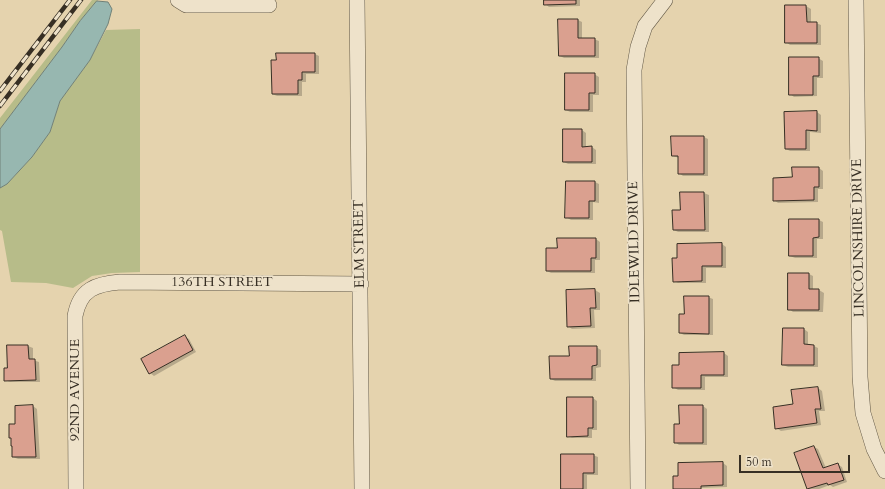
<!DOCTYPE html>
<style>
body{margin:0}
#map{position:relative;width:885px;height:489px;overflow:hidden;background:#e5d3ae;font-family:Cardo,serif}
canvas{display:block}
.scale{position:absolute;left:739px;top:455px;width:111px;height:18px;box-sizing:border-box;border:2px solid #372f24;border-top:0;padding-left:5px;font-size:12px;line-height:14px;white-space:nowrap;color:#372f24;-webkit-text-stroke:3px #eee2ca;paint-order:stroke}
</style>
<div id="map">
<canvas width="885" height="489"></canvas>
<div class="scale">50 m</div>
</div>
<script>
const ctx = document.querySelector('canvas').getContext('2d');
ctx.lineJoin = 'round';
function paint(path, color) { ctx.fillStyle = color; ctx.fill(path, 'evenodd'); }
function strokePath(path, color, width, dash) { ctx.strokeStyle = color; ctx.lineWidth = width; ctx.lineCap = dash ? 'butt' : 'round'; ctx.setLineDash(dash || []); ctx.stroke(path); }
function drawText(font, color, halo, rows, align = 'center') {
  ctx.font = font + ' Cardo,serif'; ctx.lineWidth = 3.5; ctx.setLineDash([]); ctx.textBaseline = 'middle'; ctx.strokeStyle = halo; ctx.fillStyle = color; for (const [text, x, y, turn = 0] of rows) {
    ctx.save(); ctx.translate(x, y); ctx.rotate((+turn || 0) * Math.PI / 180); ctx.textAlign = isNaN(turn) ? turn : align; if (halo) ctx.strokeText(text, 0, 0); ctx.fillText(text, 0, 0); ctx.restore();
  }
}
const green = new Path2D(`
 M 92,0 L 98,0 L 80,21 L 62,47 L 0,129 L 0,118 Z
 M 140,29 L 140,272 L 112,273 L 92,276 L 73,288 L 46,283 L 11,282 L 2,231 L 0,230 L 0,188 L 7,184 L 32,157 L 50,132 L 60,101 L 90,60 L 106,30 Z`);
const water = new Path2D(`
 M 97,1 L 108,2 L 112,9 L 108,24 L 90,60 L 60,101 L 50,132 L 32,157 L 7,184 L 0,188 L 0,129 L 62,47 L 80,21 Z`);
const shadow = new Path2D(`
 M 545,0 L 580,0 L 580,6 L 549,7 L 545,4 Z
 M 786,6 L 806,6 L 811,9 L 811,23 L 816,23 L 821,25 L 821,45 L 790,45 L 786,42 Z
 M 559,20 L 578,20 L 582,22 L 582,39 L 594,39 L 599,41 L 599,58 L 564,58 L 560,56 Z
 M 315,54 L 319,56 L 319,74 L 306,74 L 306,82 L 302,82 L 302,96 L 277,96 L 272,94 Z
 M 818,58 L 823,61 L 823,78 L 817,78 L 817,96 L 794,97 L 790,94 Z
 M 594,74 L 599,77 L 599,95 L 593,95 L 593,112 L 570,112 L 566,110 Z
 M 817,112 L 821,115 L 821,133 L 810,132 L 810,151 L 790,151 L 786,149 L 785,113 Z
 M 582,130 L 586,133 L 586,148 L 592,147 L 596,150 L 596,164 L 568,164 L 564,162 Z
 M 704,137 L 708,139 L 708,176 L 683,176 L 679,173 L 679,158 L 673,156 Z
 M 819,168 L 823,171 L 823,189 L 818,189 L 818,202 L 778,203 L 774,200 L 793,178 Z
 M 595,182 L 599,184 L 599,203 L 593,202 L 593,220 L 571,220 L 566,217 Z
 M 681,193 L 704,193 L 709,195 L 709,232 L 678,232 L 674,230 L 681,211 Z
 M 819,220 L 823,222 L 823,239 L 817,239 L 817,258 L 795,258 L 790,256 Z
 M 596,239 L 600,242 L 600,260 L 595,260 L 595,273 L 551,273 L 547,271 L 558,249 Z
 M 722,244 L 726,247 L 726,268 L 706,268 L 706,283 L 678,283 L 674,281 L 678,259 Z
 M 789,274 L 809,274 L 813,276 L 813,290 L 819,290 L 824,293 L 823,312 L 793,312 L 789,309 Z
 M 595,290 L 600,293 L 600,310 L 594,310 L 595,328 L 572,329 L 568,326 L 567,291 Z
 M 708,297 L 713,299 L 713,335 L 684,335 L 680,333 L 685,315 Z
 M 804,329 L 808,332 L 808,345 L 814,346 L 818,348 L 818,367 L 788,367 L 783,365 Z
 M 185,337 L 189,339 L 196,352 L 154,376 L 150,373 Z
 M 8,346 L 28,346 L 33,348 L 33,360 L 39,362 L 40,382 L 10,382 L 5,380 L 8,369 Z
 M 596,347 L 601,350 L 601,367 L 596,368 L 596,381 L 555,381 L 551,379 L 570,357 Z
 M 724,353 L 728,356 L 728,377 L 705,377 L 705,390 L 678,390 L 673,387 Z
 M 818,388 L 822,391 L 825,411 L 819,411 L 821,425 L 781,431 L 776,428 L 794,405 Z
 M 593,398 L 597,401 L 597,430 L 592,430 L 592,438 L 572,438 L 568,436 Z
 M 33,406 L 37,409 L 40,459 L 18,459 L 13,457 L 16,425 Z
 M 680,406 L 703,406 L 707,409 L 707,445 L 679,445 L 675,442 L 680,425 Z
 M 814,447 L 818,449 L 826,468 L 837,464 L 842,467 L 847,482 L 833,487 L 830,485 L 819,489 L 808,489 L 795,453 Z
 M 593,455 L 598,457 L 598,475 L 587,475 L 587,489 L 562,489 Z
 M 723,463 L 727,466 L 727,487 L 674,489 Z`);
const building = new Path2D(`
 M 544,0 L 576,0 L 576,4 L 544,5 Z
 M 785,5 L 806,5 L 807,22 L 817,22 L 817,43 L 785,43 Z
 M 558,19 L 578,19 L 578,38 L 595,38 L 595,56 L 559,56 Z
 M 276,53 L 315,53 L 315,72 L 302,72 L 302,80 L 298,80 L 298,94 L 272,94 L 271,60 L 276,60 Z
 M 789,57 L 819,57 L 819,76 L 813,76 L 813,95 L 789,95 Z
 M 565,73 L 595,73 L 595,93 L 589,93 L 589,110 L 565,110 Z
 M 817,111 L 817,131 L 806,130 L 806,149 L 785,149 L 784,112 Z
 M 563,129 L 582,129 L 582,147 L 592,146 L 592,162 L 563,162 Z
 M 671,136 L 704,136 L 704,174 L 678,174 L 678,156 L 672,156 Z
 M 792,167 L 819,167 L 819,187 L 814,187 L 814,200 L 773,201 L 773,178 L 792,177 Z
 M 566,181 L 595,181 L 595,201 L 589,201 L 589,218 L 565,218 Z
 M 680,192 L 704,192 L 705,230 L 673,230 L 672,210 L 680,210 Z
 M 789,219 L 819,219 L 819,237 L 813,238 L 813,256 L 789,256 Z
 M 557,238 L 596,238 L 596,258 L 591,258 L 591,271 L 546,271 L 546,248 L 557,248 Z
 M 722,243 L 722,266 L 702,266 L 702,281 L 673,282 L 672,258 L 677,258 L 677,244 Z
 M 788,273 L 809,273 L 809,289 L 819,289 L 819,310 L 788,310 Z
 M 595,289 L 596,308 L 590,308 L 591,326 L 567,327 L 566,290 Z
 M 684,296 L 709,296 L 709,334 L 679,333 L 679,314 L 684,314 Z
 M 783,328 L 804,328 L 804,344 L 814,345 L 814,365 L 782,365 Z
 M 185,335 L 193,350 L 149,374 L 141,359 Z
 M 7,345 L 28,345 L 29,359 L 35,359 L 36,380 L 4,381 L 4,368 L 7,368 Z
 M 569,346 L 597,346 L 597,365 L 592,366 L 592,379 L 550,379 L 549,356 L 569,356 Z
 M 724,352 L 724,375 L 701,375 L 701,388 L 672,388 L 672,365 L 679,365 L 679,353 Z
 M 818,387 L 821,409 L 815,409 L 817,423 L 775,429 L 773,407 L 793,404 L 791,390 Z
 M 567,397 L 593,397 L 593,428 L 588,428 L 588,436 L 567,437 Z
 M 33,405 L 36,457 L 12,457 L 12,446 L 11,446 L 11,438 L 9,438 L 9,424 L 15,424 L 15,406 Z
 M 679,405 L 703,405 L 703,443 L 674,443 L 674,424 L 679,424 Z
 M 814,446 L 823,468 L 838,463 L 844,480 L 828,485 L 827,483 L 807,489 L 794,453 Z
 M 561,454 L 594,454 L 594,473 L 583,473 L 583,489 L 561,489 Z
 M 723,462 L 723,485 L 701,486 L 701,489 L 673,489 L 673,476 L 678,476 L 678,463 Z`);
const minor = new Path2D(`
 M 178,0 L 186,5 L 269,5
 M 357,0 L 362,489
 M 856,0 L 860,377 L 863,413 L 874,449 L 885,471
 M 76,489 L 75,316 C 80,289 96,284 120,282 L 361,284
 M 638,489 L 634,70 L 638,47 L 645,26 L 665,0`);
const rail = new Path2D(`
 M 0,91 L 70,0
 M 0,106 L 81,0`);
const streetNames = [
 ["LINCOLNSHIRE DRIVE",859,238,-91],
 ["IDLEWILD DRIVE",635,242,-91],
 ["ELM STREET",360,244,-91],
 ["136TH STREET",222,283],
 ["92ND AVENUE",76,390,-90]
];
paint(green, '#b7bc89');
paint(water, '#97b7b0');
strokePath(water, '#718178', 1);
paint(shadow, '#0003');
paint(building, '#daa08f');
strokePath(building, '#372f24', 1);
strokePath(minor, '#625846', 16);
strokePath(minor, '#eee2ca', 15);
strokePath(rail, '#372f24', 4.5);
strokePath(rail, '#eee2ca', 3, [9]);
drawText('14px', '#372f24', '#eee2ca', streetNames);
</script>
